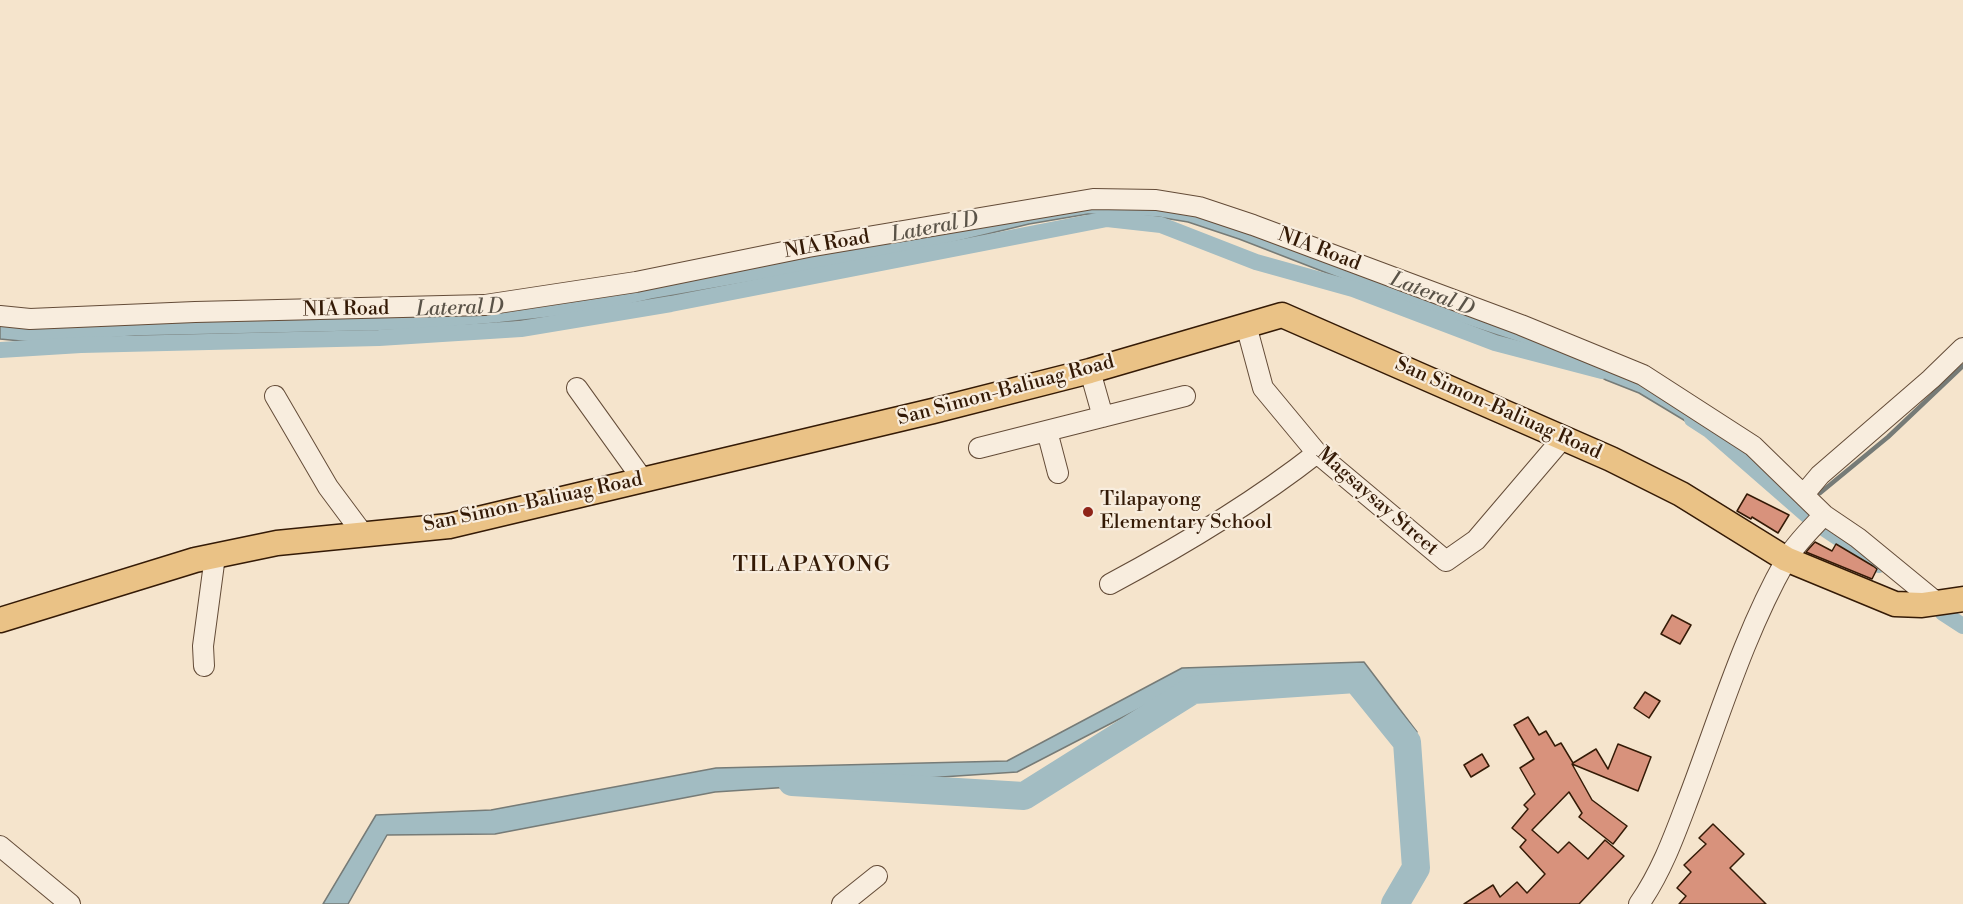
<!DOCTYPE html>
<style>
body{margin:0}
canvas{display:block;background:#f5e4cc}
</style>
<canvas width="1963" height="904"></canvas>
<script>
const ctx = document.querySelector('canvas').getContext('2d');
ctx.lineJoin = 'round';
function paint(path, color) { ctx.fillStyle = color; ctx.fill(path, 'evenodd'); }
function strokePath(path, color, width, dash) { ctx.strokeStyle = color; ctx.lineWidth = width; ctx.lineCap = dash ? 'butt' : 'round'; ctx.setLineDash(dash || []); ctx.stroke(path); }
function drawText(font, color, halo, rows, align = 'center') {
  ctx.font = font + ' "Libre Bodoni",serif'; ctx.lineWidth = 4.5; ctx.setLineDash([]); ctx.textBaseline = 'middle'; ctx.strokeStyle = halo; ctx.fillStyle = color; for (const [text, x, y, turn = 0] of rows) {
    ctx.save(); ctx.translate(x, y); ctx.rotate((+turn || 0) * Math.PI / 180); ctx.textAlign = isNaN(turn) ? turn : align; if (halo) ctx.strokeText(text, 0, 0); ctx.fillText(text, 0, 0); ctx.restore();
  }
}
const water = new Path2D(`
 M 1133,204 L 1226,222 L 1632,375 L 1714,427 L 1707,434 L 1639,393 L 1606,380 L 1567,358 L 1430,313 L 1239,239 L 1188,222 L 1158,217 L 1088,214 L 1029,224 L 892,257 L 652,299 L 596,312 L 497,323 L 415,330 L 135,336 L 41,343 L 0,339 L 0,322 L 438,314 L 1086,206 Z
 M 1364,662 L 1417,732 L 1407,742 L 1356,679 L 1189,683 L 1017,772 L 715,792 L 495,834 L 387,835 L 348,904 L 323,904 L 376,815 L 491,810 L 716,768 L 1007,761 L 1182,668 Z`);
const stream = new Path2D(`
 M 1820,493 L 1888,437 L 1963,366`);
const canal = new Path2D(`
 M 0,350 L 81,345 L 379,338 L 521,329 L 671,304 L 1107,219 L 1161,225 L 1256,262 L 1353,289 L 1495,343 L 1602,371
 M 1692,419 L 1709,430 L 1810,518
 M 1825,529 L 1879,565
 M 1943,613 L 1963,626`);
const river = new Path2D(`
 M 792,782 L 1024,796 L 1193,690 L 1356,679 L 1407,742 L 1416,868 L 1395,904`);
const building = new Path2D(`
 M 1747,494 L 1789,515 L 1778,533 L 1752,517 L 1751,519 L 1737,511 Z
 M 1815,542 L 1832,551 L 1836,544 L 1873,566 L 1877,569 L 1872,579 L 1806,552 Z
 M 1672,615 L 1691,625 L 1680,644 L 1661,634 Z
 M 1645,692 L 1660,701 L 1649,718 L 1634,708 Z
 M 1528,717 L 1539,735 L 1546,731 L 1555,746 L 1561,743 L 1573,763 L 1596,749 L 1608,769 L 1618,744 L 1651,757 L 1638,791 L 1572,764 L 1592,800 L 1627,826 L 1613,844 L 1579,817 L 1582,813 L 1569,792 L 1532,830 L 1558,853 L 1569,842 L 1588,859 L 1605,840 L 1624,856 L 1579,904 L 1464,904 L 1493,885 L 1500,897 L 1517,882 L 1527,893 L 1545,874 L 1520,847 L 1526,840 L 1512,828 L 1528,809 L 1524,805 L 1535,794 L 1520,768 L 1534,759 L 1514,725 Z
 M 1482,754 L 1489,766 L 1471,777 L 1464,765 Z
 M 1713,824 L 1744,854 L 1730,868 L 1766,904 L 1679,904 L 1686,896 L 1677,888 L 1691,872 L 1684,865 L 1706,844 L 1699,838 Z`);
const minor = new Path2D(`
 M 0,316 L 30,319 L 195,312 L 485,305 L 636,282 L 808,247 L 1093,199 L 1156,200 L 1199,207 L 1253,225 L 1521,325 L 1643,375 L 1753,446 L 1824,515 L 1858,538 L 1936,602
 M 1246,325 L 1263,388 L 1317,453 L 1446,561 L 1476,540 L 1563,438
 M 1090,371 L 1103,417
 M 577,388 L 643,480
 M 275,396 L 328,487 L 363,534
 M 1047,431 L 1058,473
 M 979,448 L 1185,396
 M 1804,494 L 1820,475 L 1931,379 L 1963,348
 M 1110,584 C 1183,545 1252,504 1317,453
 M 204,666 L 203,646 L 215,556
 M 0,846 L 70,904
 M 842,904 L 877,876
 M 1639,904 C 1662,871 1675,834 1689,797 C 1719,718 1744,634 1786,560 C 1796,543 1811,529 1824,515`);
const major = new Path2D(`
 M 0,620 L 195,560 L 277,543 L 449,526 L 933,411 L 1090,371 L 1282,315 L 1611,459 L 1681,494 L 1786,559 L 1895,604 L 1922,605 L 1963,599`);
const markers = [
 [1088,512,6,"#8f2418"]
];
const streetNames = [
 ["NIA Road",827,245,-10],
 ["NIA Road",1319,250,21],
 ["NIA Road",346,310,-1],
 ["San Simon-Baliuag Road",1006,391,-15],
 ["San Simon-Baliuag Road",1498,409,24],
 ["Magsaysay Street",1377,502,41],
 ["San Simon-Baliuag Road",533,503,-12]
];
const poiNames = [
 ["Tilapayong",1100,500],
 ["Elementary School",1100,523]
];
const waterNames = [
 ["Lateral D",935,228,-11],
 ["Lateral D",1432,295,21],
 ["Lateral D",460,309,-2]
];
const quarterNames = [
 ["TILAPAYONG",812,566]
];
paint(water, '#a2bcc2');
strokePath(water, '#767b77', 1.5);
strokePath(stream, '#767b77', 4.5);
strokePath(canal, '#a2bcc2', 16);
strokePath(river, '#a2bcc2', 28);
paint(building, '#d8927c');
strokePath(building, '#341a06', 1.5);
strokePath(minor, '#644c38', 22);
strokePath(major, '#341a06', 27);
strokePath(minor, '#f8edde', 20);
strokePath(major, '#eac286', 24);
for (const [x, y, r, color] of markers) { const dot = new Path2D(); dot.arc(x, y, r, 0, 2 * Math.PI); ctx.fillStyle = color; ctx.fill(dot); strokePath(dot, '#f8edde', 2); }
drawText('20px', '#341a06', '#f8edde', streetNames);
drawText('20px', '#341a06', '#f8edde', poiNames, 'left');
drawText('italic 21px', '#5a5348', '#f8edde', waterNames);
ctx.letterSpacing = '1.5px';
drawText('22px', '#341a06', '#f8edde', quarterNames);
ctx.letterSpacing = '0px';
</script>
